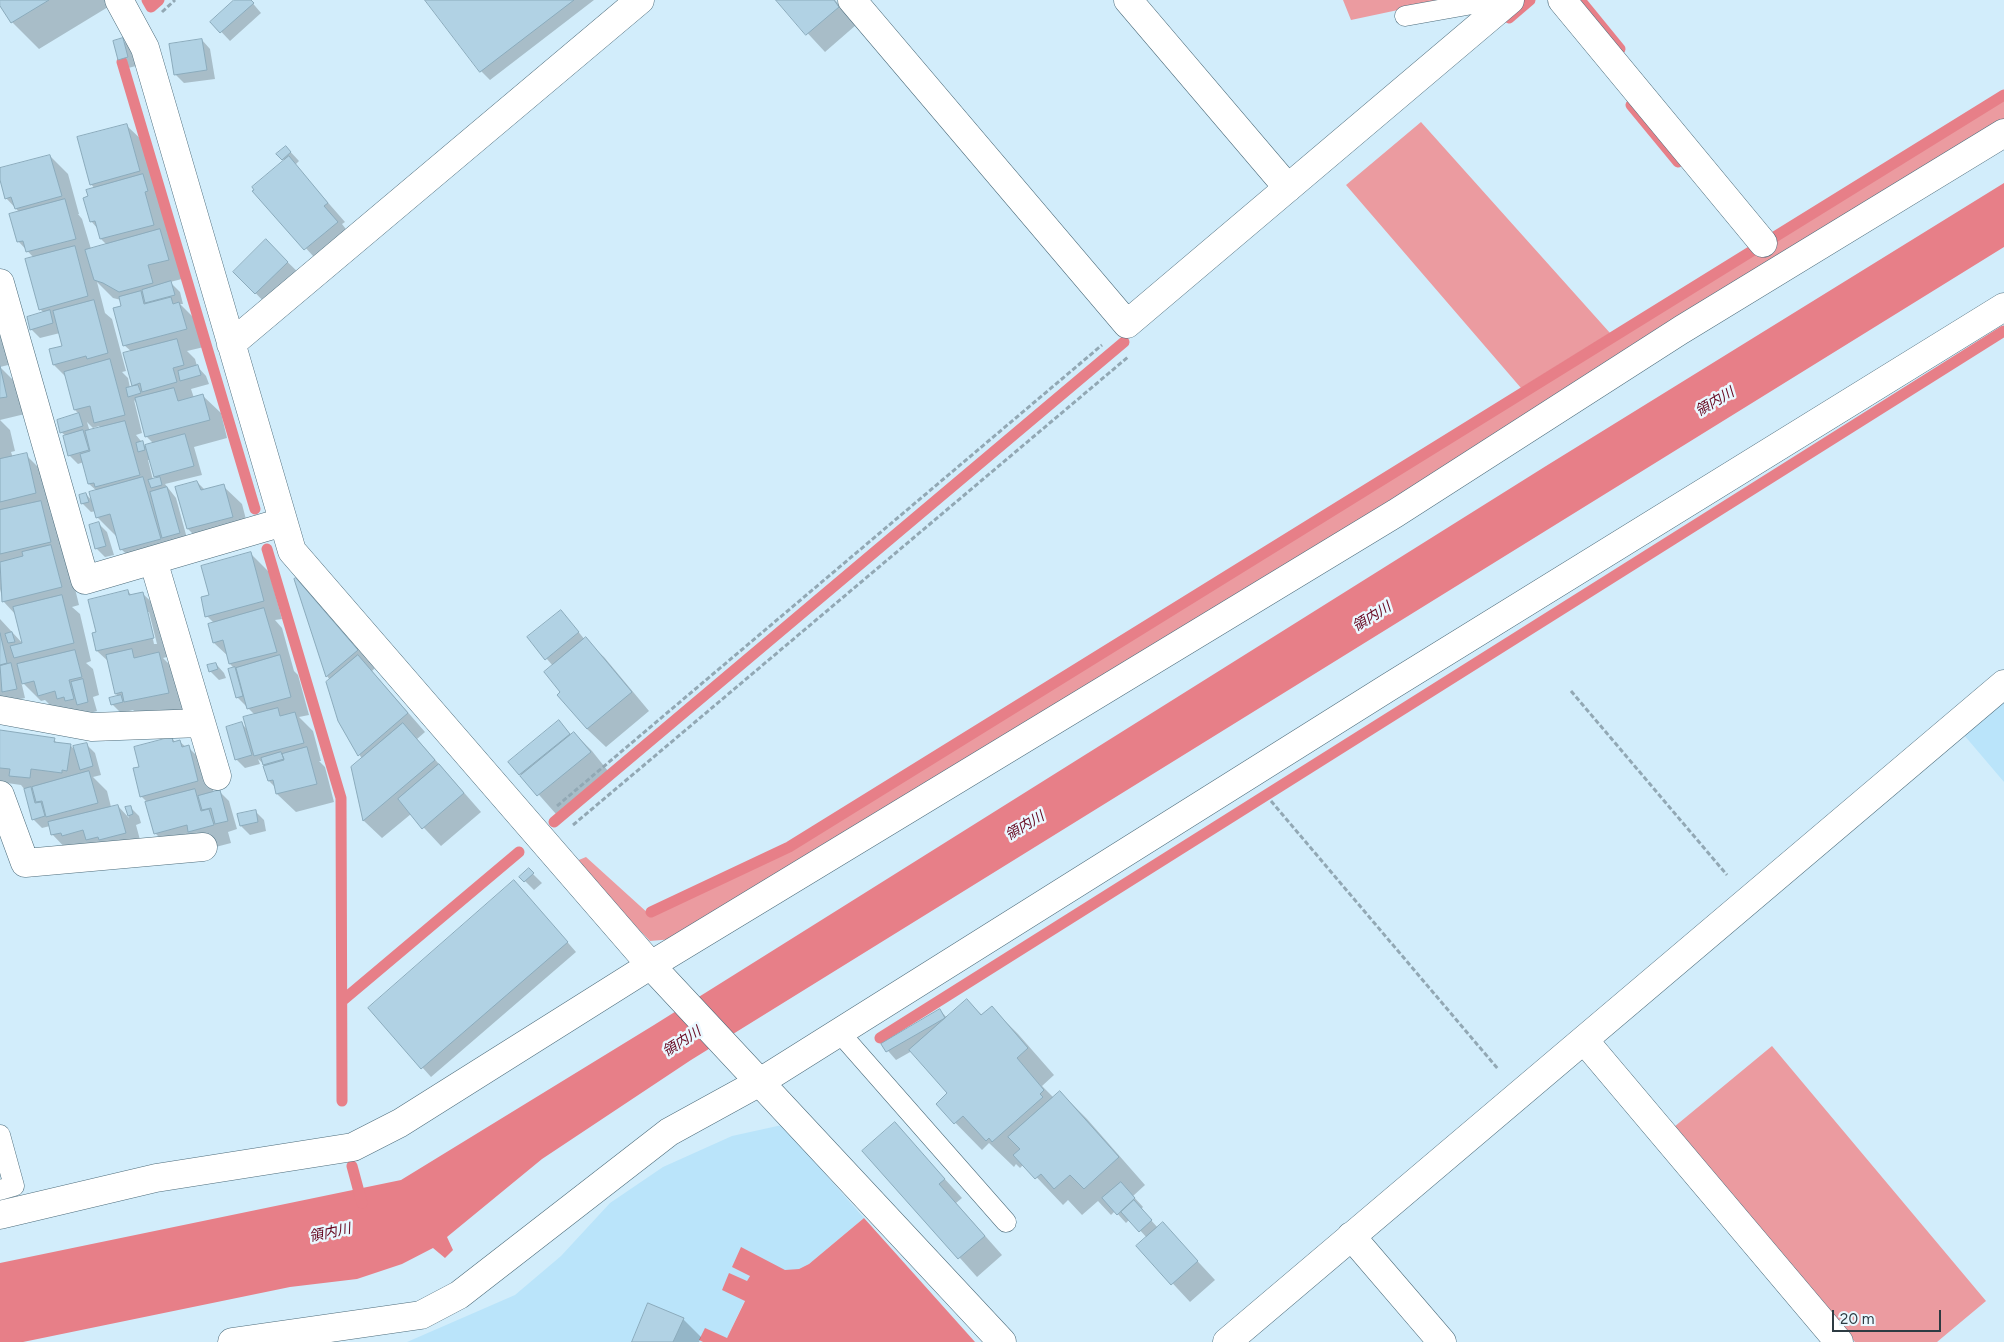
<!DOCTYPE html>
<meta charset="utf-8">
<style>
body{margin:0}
#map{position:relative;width:2004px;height:1342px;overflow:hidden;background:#d2edfb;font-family:Figtree,sans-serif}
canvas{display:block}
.scale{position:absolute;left:1832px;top:1310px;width:109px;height:22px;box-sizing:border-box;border:2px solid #2d3b42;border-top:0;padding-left:6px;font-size:15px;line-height:18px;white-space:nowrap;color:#2d3b42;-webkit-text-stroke:4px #eaf8ff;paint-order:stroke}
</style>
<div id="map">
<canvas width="2004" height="1342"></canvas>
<div class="scale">20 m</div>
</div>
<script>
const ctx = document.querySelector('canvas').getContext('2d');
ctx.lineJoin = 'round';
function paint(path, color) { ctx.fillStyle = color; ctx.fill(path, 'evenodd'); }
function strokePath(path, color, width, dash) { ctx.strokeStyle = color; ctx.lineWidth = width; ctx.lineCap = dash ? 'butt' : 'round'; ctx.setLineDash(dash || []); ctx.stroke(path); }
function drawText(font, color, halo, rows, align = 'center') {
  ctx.font = font + ' Figtree,"Noto Sans JP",sans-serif'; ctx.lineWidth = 5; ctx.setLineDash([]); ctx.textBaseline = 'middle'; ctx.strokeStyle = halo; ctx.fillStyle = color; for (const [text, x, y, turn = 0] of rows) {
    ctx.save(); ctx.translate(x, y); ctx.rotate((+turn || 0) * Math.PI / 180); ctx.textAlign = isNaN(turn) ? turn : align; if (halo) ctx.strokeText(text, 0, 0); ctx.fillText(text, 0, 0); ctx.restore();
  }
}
const built = new Path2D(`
 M 2004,700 L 2004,782 L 1964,735 Z
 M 782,1125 L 864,1218 L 809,1264 L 799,1269 L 750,1276 L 747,1281 L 722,1289 L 745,1300 L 727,1338 L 699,1340 L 703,1342 L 407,1342 L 515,1295 L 561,1256 L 610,1203 L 663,1167 L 732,1136 Z`);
const green = new Path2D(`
 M 1343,0 L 1445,0 L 1351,20 Z
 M 2004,98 L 2004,120 L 1678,324 L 673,939 L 650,941 L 574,862 L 586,857 L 650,915 L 791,849 Z
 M 1421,122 L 1610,333 L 1521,388 L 1346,185 Z
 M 1772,1046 L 1986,1301 L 1937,1342 L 1855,1342 L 1674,1127 Z`);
const water = new Path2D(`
 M 2004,183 L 2004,247 L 691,1060 L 542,1159 L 447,1237 L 453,1250 L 445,1258 L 433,1248 L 402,1264 L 357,1279 L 290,1287 L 23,1342 L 0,1342 L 0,1263 L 401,1180 L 654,1025 L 1546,466 Z
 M 864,1218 L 975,1342 L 703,1342 L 699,1340 L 705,1328 L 727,1338 L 745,1301 L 722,1290 L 729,1273 L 747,1281 L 750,1276 L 732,1267 L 741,1247 L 785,1270 L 799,1269 L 809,1264 Z`);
const shadow = new Path2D(`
 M 0,0 L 110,0 L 113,4 L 39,49 L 12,22 L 0,3 Z
 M 236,0 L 250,0 L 261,13 L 230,41 L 212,22 Z
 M 427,0 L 594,0 L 490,80 L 481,71 Z
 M 777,0 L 835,0 L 856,25 L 825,52 Z
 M 123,40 L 132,49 L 136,66 L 128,68 L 119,59 Z
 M 202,40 L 210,49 L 215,79 L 184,83 L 175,74 Z
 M 126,125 L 145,143 L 157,189 L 161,194 L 165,209 L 162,210 L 170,241 L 178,249 L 186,278 L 170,282 L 180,292 L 183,304 L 180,304 L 197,321 L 204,347 L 187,351 L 195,359 L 197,366 L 206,376 L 209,384 L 191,389 L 194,398 L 202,395 L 221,413 L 227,438 L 194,447 L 202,475 L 165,484 L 176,498 L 188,542 L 140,567 L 121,549 L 118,535 L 116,536 L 97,517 L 96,511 L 91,512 L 82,503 L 86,494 L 93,502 L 97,491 L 89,484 L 84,462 L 78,464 L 69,455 L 66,436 L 61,432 L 58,420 L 80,415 L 75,410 L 67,378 L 54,365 L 50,350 L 64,347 L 60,333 L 40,338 L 31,329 L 44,313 L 40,309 L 34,258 L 18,241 L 20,213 L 6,198 L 0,175 L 0,170 L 50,156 L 68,174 L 79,214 L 78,214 L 82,219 L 91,249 L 107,245 L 101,239 L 98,229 L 91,221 L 90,197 L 95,189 L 91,184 ZM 97,282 L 113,298 L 121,300 L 124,345 L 132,352 L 133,385 L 135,387 L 130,388 L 128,378 L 122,372 L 126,371 L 112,319 L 105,313 ZM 134,400 L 137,404 L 147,437 L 154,444 L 145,446 L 136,435 L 142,433 ZM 87,422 L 93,428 L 99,426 L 101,429 L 90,432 ZM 148,460 L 151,460 L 155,476 L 158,479 L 153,480 Z
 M 286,147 L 299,161 L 295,165 L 345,222 L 342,224 L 355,241 L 323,267 L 254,191 L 285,161 L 278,154 Z
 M 266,241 L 306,280 L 274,312 L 235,272 Z
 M 0,326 L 12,364 L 0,367 L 17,384 L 25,414 L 0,420 L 10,430 L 15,451 L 11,452 L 13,458 L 26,455 L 44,473 L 54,511 L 50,512 L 58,520 L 68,559 L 65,560 L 69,564 L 79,605 L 72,607 L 80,614 L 91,661 L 86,663 L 93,669 L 99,695 L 93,697 L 97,711 L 90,713 L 58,713 L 45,700 L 41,701 L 21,681 L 25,698 L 0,703 L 0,619 L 24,645 L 16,615 L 3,601 L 0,589 Z
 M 197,482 L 205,490 L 223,486 L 242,504 L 250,535 L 206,547 L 188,529 L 176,488 Z
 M 98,523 L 107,532 L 114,555 L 105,557 L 96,548 Z
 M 251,554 L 269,572 L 282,619 L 275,620 L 282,628 L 294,671 L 298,675 L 309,715 L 299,717 L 313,731 L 321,761 L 319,761 L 325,767 L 334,802 L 296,812 L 277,794 L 276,788 L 269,781 L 266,766 L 258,759 L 260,764 L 245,768 L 236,759 L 242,724 L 248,730 L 255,715 L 237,697 L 235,669 L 230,664 L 229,657 L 214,643 L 214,623 L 207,616 L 211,595 Z
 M 296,579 L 314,597 L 375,668 L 372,671 L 425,732 L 417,739 L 481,812 L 441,846 L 411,814 L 382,838 L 364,821 L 353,767 L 362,759 L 340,720 L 330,680 L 327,676 Z
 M 128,591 L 132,596 L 142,593 L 161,611 L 171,656 L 163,658 L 177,672 L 187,711 L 144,720 L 133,710 L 121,713 L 112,704 L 119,697 L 116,694 L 109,662 L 97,651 L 97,633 ZM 147,612 L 149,612 L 157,644 L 154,644 Z
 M 569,620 L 585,640 L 604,657 L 649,711 L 606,747 L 587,729 L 562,692 L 553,666 L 529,638 Z
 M 216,664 L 224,673 L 226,678 L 219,680 L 210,671 Z
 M 559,722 L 571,735 L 574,733 L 592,751 L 608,771 L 556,814 L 510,762 Z
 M 0,732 L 54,740 L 58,744 L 70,745 L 76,751 L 86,744 L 95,753 L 101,775 L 93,777 L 107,791 L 111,807 L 118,806 L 129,818 L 127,808 L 130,807 L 139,816 L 141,823 L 136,825 L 143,851 L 70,853 L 52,834 L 50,826 L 42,828 L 34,820 L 25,790 L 21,785 L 0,782 Z
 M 172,738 L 176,743 L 180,742 L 186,747 L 188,747 L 206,765 L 214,793 L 220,792 L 229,801 L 237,829 L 228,832 L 231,843 L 208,849 L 173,851 L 155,833 L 148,803 L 141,796 L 141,768 Z
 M 255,811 L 264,820 L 266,831 L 250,835 L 241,826 Z
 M 529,870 L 542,883 L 534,890 L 521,877 Z
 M 523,891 L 576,952 L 431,1077 L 369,1008 Z
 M 967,1001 L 983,1016 L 992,1008 L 1018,1034 L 1054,1075 L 1042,1086 L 1054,1098 L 1060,1092 L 1087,1119 L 1145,1185 L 1133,1196 L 1143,1207 L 1141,1209 L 1158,1228 L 1163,1224 L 1215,1280 L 1190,1302 L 1138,1246 L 1147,1238 L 1130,1219 L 1126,1223 L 1115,1211 L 1111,1215 L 1098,1201 L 1082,1215 L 1068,1200 L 1063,1205 L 1024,1164 L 1020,1168 L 1016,1164 L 1014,1167 L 989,1143 L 982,1150 L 937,1104 L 949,1093 L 912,1051 L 896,1060 L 882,1044 L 940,1010 L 947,1018 Z
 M 895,1124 L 962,1198 L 956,1203 L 1002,1255 L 977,1277 L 864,1151 Z
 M 683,1319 L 701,1337 L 699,1342 L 633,1342 Z`);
const stream = new Path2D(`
 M 147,0 L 151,7 L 159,0
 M 1580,0 L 1620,49
 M 1509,18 L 1530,0
 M 122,62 L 255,509
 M 1631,105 L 1678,162
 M 267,549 L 341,798 L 342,1101
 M 554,822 L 1124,342
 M 651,912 L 789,847 L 2004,95
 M 342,1001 L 519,852
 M 880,1038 L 2004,331
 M 352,1166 L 362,1203`);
const building = new Path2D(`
 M 0,0 L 49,0 L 11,23 L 0,6 Z
 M 234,0 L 251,0 L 254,3 L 220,33 L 210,22 Z
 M 425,0 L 574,0 L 480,72 Z
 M 776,0 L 834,0 L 839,7 L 806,35 Z
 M 123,38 L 128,57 L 118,60 L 113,41 Z
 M 202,39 L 207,70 L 174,75 L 169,44 Z
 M 127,124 L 140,171 L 90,185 L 77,137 Z
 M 286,146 L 291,152 L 282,160 L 276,154 Z
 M 50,155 L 62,196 L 15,209 L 11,197 L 5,199 L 0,180 L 0,168 Z
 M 289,156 L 328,203 L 324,206 L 338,222 L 304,250 L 252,191 L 254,190 L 252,187 Z
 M 143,174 L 148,191 L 145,192 L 154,225 L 100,239 L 95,221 L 90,222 L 83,198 L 88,196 L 86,190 Z
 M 65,199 L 76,239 L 26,252 L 23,241 L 17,242 L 9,214 Z
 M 160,229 L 169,260 L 148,265 L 153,283 L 119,292 L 103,283 L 94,280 L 85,250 Z
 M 266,239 L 288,262 L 255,294 L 233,272 Z
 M 75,246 L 88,296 L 39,310 L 25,259 Z
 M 171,281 L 175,295 L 145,303 L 142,290 Z
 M 141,291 L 144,304 L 171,297 L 173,304 L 179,302 L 187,329 L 123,346 L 113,308 L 121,306 L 119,297 Z
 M 94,300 L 108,353 L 87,359 L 86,356 L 53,365 L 49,349 L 62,346 L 53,311 Z
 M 50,310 L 53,323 L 30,330 L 27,317 Z
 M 177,339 L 184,365 L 173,368 L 177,382 L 142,392 L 140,383 L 132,386 L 123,353 Z
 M 110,359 L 125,415 L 94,423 L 90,406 L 74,410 L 64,372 Z
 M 198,365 L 201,375 L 180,381 L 178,371 Z
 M 0,366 L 7,397 L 0,398 Z
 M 138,385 L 141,393 L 128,397 L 126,388 Z
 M 174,388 L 178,401 L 203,394 L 210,420 L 145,437 L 135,398 Z
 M 79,413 L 83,426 L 60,433 L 57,420 Z
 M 125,421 L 140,475 L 95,487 L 94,483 L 88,484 L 80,454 L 90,451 L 85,431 Z
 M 83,430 L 89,450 L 68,456 L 63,436 Z
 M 185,434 L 194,466 L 154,477 L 145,445 Z
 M 143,441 L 145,450 L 138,452 L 136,443 Z
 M 27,453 L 36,493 L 0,502 L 0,459 Z
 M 143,477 L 161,539 L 120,550 L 110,514 L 96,518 L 89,492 Z
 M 160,477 L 162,485 L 151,488 L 148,480 Z
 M 197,481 L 201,490 L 224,484 L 233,517 L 187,529 L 175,487 Z
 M 167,487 L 180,533 L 162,538 L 150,492 Z
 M 86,493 L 89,502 L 81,504 L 79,495 Z
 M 41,501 L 51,542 L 0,554 L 0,510 Z
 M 99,522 L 106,546 L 95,549 L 89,525 Z
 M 51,545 L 62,587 L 2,602 L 0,562 L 23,556 L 22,552 Z
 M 251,552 L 264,601 L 205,617 L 201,597 L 209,595 L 201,566 Z
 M 296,578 L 358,650 L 326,677 L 294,579 Z
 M 128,590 L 129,595 L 143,592 L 154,638 L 96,651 L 92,633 L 96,632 L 88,600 Z
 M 62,595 L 74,643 L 14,658 L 10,646 L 22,643 L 13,607 Z
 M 264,608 L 277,652 L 229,664 L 223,640 L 213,643 L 208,624 Z
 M 561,610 L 579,632 L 545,660 L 527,637 Z
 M 12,632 L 15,642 L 8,643 L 5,634 Z
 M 0,633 L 7,663 L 0,665 Z
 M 586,637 L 632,692 L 587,729 L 557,695 L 560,692 L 544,672 Z
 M 132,649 L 134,658 L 159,652 L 169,693 L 124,702 L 122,692 L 115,694 L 106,655 Z
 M 75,650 L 82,677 L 69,680 L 74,699 L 65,701 L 64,697 L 57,699 L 55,691 L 38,696 L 34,681 L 22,684 L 17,664 Z
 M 280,655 L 291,697 L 247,709 L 236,668 Z
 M 358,655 L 408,713 L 358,756 L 338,721 L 326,682 Z
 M 11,663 L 17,689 L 2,692 L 0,666 Z
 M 216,663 L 218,669 L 209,672 L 207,665 Z
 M 235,667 L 243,696 L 236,698 L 228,669 Z
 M 83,679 L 88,702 L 77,705 L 71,682 Z
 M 121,695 L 123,702 L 111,705 L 109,698 Z
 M 278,708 L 280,716 L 295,712 L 304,743 L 254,756 L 243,717 Z
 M 559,720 L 570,734 L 519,775 L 508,762 Z
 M 242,722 L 252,755 L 235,760 L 226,727 Z
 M 403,723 L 435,760 L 363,821 L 351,767 Z
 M 0,730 L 55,738 L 54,742 L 71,744 L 67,771 L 62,770 L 62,773 L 31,769 L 30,778 L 9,776 L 10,769 L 0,768 Z
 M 574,732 L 591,752 L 537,796 L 520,776 Z
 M 172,737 L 173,742 L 180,740 L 182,747 L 189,745 L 198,781 L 140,797 L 133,768 L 139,767 L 134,747 Z
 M 87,743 L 93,766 L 80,770 L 73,746 Z
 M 307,747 L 317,784 L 276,794 L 273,780 L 268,781 L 263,766 L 284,760 L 282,754 Z
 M 281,752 L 284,759 L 263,765 L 261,758 Z
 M 439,764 L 464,793 L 422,829 L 398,799 Z
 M 89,771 L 98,803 L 46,817 L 42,801 L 36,802 L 32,787 Z
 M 31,787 L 35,803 L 41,802 L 45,816 L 32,820 L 24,789 Z
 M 195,789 L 201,811 L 209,809 L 214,825 L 188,832 L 187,825 L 154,834 L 145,802 Z
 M 220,790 L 228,821 L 215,824 L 211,808 L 202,810 L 198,796 Z
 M 118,805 L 126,833 L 99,840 L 98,837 L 86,840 L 83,830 L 62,836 L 61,833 L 51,835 L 48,822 Z
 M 131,806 L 133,814 L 128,816 L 125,807 Z
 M 256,810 L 258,822 L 240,826 L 237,814 Z
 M 529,868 L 534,873 L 524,882 L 519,877 Z
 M 514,880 L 568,942 L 421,1069 L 368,1008 Z
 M 967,999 L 981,1015 L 992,1006 L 1028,1048 L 1017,1058 L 1044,1090 L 1040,1094 L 1043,1097 L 992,1142 L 989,1138 L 986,1141 L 963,1116 L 954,1124 L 936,1104 L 947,1093 L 909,1050 Z
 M 940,1009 L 945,1018 L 886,1052 L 881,1044 Z
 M 1060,1091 L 1119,1157 L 1084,1189 L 1070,1175 L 1054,1189 L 1041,1174 L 1035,1179 L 1013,1155 L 1020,1149 L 1008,1137 Z
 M 895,1122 L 945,1179 L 939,1184 L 985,1236 L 958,1259 L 862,1151 Z
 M 1121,1182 L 1135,1198 L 1117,1215 L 1102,1198 Z
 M 1134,1200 L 1152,1220 L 1139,1232 L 1121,1212 Z
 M 1163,1222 L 1198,1261 L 1171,1285 L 1136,1246 Z
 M 648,1303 L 684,1318 L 673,1342 L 632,1342 Z`);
const path = new Path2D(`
 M 162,12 L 175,0
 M 1571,691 L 1727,875
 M 1271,801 L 1498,1069
 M 557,806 L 1102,345
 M 573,825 L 1128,357`);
const lane = new Path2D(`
 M 1405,16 L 1495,0
 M 839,1032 L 1006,1222
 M 0,1135 L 14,1186 L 0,1190`);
const street = new Path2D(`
 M 119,0 L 145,48 L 292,551 L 655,970 L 1002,1342
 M 852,0 L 1127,324 L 1510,0
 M 1128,0 L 1288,188
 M 1562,0 L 1763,243
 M 0,283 L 85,580 L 283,522
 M 231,344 L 640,0
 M 153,560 L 217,776
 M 0,710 L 92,727 L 201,723
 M 0,795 L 25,863 L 203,847
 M 1584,1040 L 1839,1342
 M 0,1215 L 156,1178 L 353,1147 L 400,1123 L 651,965 L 1396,513 L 1681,330 L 2004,133
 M 1351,1236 L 1442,1342
 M 232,1342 L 421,1315 L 459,1295 L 669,1132 L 760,1082 L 1389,687 L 2004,307
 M 1227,1342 L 2004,684`);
const waterNames = [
 ["領内川",1715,402,-31],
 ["領内川",1372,617,-32],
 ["領内川",1025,826,-31],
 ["領内川",682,1042,-33],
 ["領内川",330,1233,-12]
];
paint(built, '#bae4fa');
paint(green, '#eb9ba0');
paint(water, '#e77f88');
paint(shadow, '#0003');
strokePath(stream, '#e77f88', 11);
paint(building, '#b1d2e4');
strokePath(building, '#8babbc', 1);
strokePath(lane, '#4d6c7b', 21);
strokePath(street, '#4d6c7b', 29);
strokePath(path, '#92a8b4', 3, [5, 2.5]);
strokePath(lane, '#fff', 20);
strokePath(street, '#fff', 28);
drawText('italic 14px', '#65041d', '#eaf8ff', waterNames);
</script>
